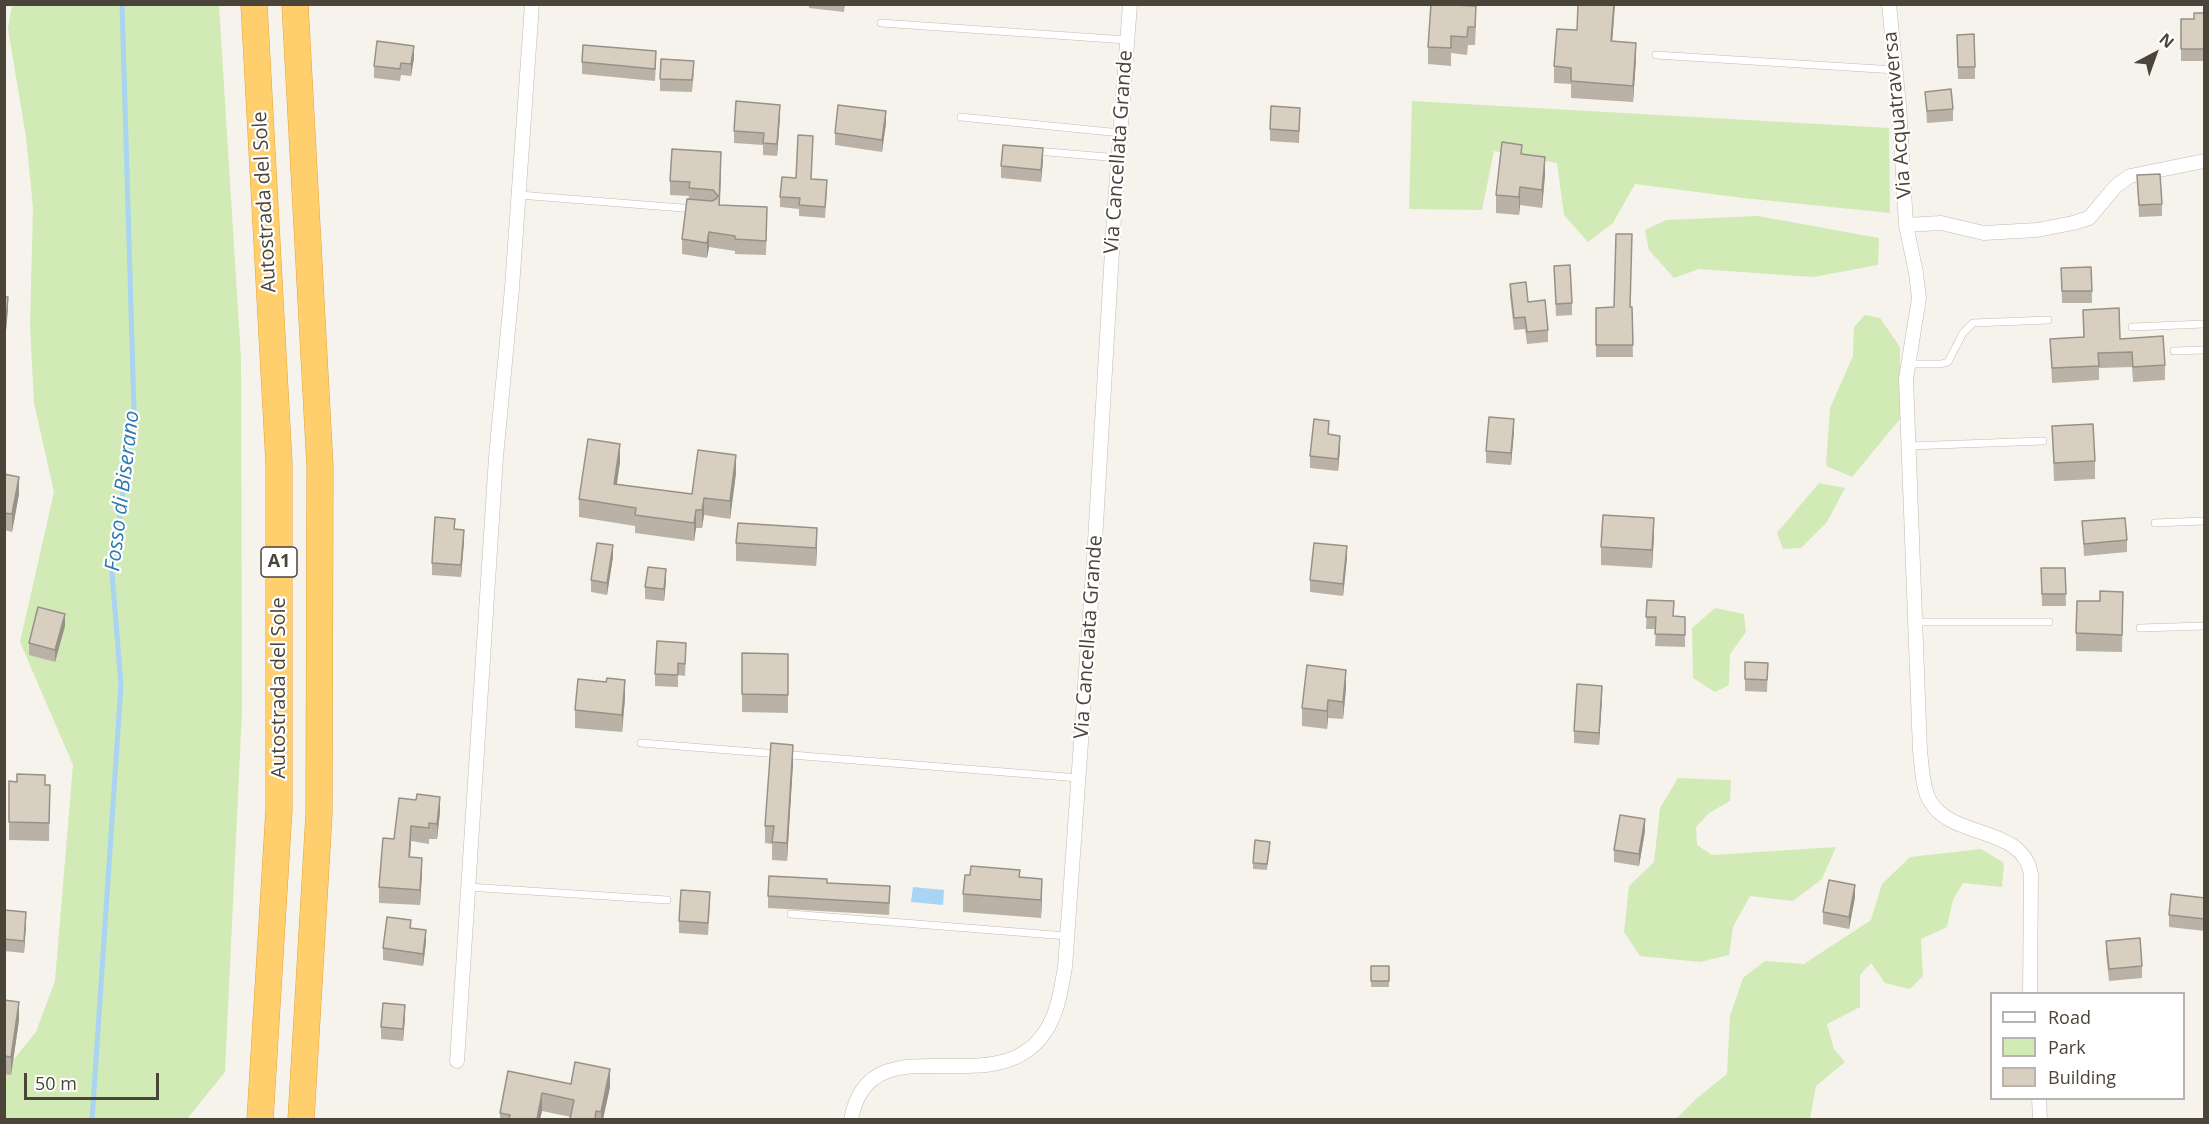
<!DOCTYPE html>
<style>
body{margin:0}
#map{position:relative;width:2209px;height:1124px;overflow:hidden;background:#f6f3ec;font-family:"Open Sans",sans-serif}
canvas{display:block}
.frame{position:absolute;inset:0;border:6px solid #4b4439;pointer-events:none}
.legend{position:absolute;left:1990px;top:992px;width:195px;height:108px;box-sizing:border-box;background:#fff;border:2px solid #b7b4b0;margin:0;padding:8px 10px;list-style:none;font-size:18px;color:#4b4439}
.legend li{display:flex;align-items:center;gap:12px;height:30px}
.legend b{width:30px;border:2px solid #b7b4b0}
.north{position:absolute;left:2125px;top:24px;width:60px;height:60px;-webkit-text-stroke:4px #fff;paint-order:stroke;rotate:41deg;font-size:16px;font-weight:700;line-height:24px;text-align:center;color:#4b4439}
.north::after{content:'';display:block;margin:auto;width:21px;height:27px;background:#4b4439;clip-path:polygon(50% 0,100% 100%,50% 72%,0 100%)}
.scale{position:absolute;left:24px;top:1073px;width:135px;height:27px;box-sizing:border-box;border:3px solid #4b4439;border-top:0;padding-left:8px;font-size:18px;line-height:21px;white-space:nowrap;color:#4b4439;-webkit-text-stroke:4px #fff;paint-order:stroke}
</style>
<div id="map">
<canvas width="2209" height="1124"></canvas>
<div class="frame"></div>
<ul class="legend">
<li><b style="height:8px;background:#fff"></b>Road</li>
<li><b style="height:16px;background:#d2eab5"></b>Park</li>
<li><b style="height:16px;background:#d8cfc1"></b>Building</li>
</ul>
<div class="north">N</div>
<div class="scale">50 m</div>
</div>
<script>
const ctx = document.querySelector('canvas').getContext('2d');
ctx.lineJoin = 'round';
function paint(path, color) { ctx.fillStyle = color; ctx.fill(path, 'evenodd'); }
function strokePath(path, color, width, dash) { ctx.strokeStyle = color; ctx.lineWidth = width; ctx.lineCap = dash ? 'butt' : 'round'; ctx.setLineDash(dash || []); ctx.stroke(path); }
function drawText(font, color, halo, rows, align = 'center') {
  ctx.font = font + ' "Open Sans",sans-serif'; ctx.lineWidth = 4.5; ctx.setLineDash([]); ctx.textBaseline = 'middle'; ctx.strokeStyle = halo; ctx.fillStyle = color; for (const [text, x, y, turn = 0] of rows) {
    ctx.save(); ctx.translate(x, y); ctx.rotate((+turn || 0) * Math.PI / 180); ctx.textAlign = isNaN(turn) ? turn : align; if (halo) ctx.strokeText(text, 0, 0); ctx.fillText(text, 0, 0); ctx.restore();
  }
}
const green = new Path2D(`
 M 12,5 L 219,5 L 241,358 L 242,711 L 225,1072 L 187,1119 L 5,1120 L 5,1070 L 36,1032 L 55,981 L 73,765 L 20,642 L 54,492 L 34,403 L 30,326 L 33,207 L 26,137 L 8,29 Z
 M 1412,101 L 1889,128 L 1890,213 L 1743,198 L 1635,184 L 1613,223 L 1588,242 L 1564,215 L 1557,163 L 1494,151 L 1482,210 L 1409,209 Z
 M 1758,216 L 1879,238 L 1878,265 L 1813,277 L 1699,269 L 1674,278 L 1649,250 L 1645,230 L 1666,220 Z
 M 1865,315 L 1880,318 L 1900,347 L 1900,419 L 1852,477 L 1826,466 L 1830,408 L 1853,356 L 1854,327 Z
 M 1819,483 L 1845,488 L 1827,522 L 1801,548 L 1783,549 L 1777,533 Z
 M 1715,608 L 1744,614 L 1746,632 L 1730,654 L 1729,685 L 1715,692 L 1693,678 L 1692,628 Z
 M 1678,778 L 1731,780 L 1730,801 L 1709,813 L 1696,827 L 1697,845 L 1712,855 L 1836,847 L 1822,879 L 1793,901 L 1750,896 L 1733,927 L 1729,955 L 1700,962 L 1640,956 L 1624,932 L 1629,886 L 1654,862 L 1660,808 Z
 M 1981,849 L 2004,863 L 2002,887 L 1963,883 L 1953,900 L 1947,927 L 1921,939 L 1923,976 L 1910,989 L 1885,983 L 1871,963 L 1860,975 L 1860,1007 L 1827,1024 L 1834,1049 L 1845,1062 L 1816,1086 L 1810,1119 L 1676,1119 L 1696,1099 L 1727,1074 L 1730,1016 L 1743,978 L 1765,961 L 1804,964 L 1871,920 L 1882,884 L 1910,857 Z`);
const water = new Path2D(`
 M 913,887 L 944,890 L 943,905 L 911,902 Z`);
const stream = new Path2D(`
 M 92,1120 L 121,685 L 112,573 L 134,411 L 122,4`);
const lane = new Path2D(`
 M 881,23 L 1127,40
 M 1656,55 L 1895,70
 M 961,117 L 1121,133
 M 1036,151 L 1119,158
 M 519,195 L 695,209
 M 2132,327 L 2204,324
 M 2174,351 L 2204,350
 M 1907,364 L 1941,364 L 1948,362 L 1963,333 L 1973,323 L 2048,320
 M 1909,446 L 2043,441
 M 2155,523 L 2204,521
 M 1915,622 L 2049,622
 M 2140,628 L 2204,626
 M 641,743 L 1079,778
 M 468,887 L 667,900
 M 791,914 L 1067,936`);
const street = new Path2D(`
 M 1889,4 L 1899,105 L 1906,225
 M 2030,994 L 2031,875 C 2024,825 1952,840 1930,801 C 1922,788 1922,766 1920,751 L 1906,379 L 1919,298 L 1916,273 L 1906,225 L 1941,223 L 1984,233 L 2037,230 L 2073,223 L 2089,218 L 2116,186 L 2130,176 L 2204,161
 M 457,1061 L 496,457 L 512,288 L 532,4
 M 2039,1098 L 2040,1120
 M 851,1120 C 869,1017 995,1108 1045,1032 C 1058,1013 1061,989 1065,967 L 1094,559 L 1114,217 L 1130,4`);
const highway = new Path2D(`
 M 254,4 L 279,464 L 279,809 L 260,1120
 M 295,4 L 320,467 L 319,814 L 301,1120`);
const wall = new Path2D(`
 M 809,4 L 845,4 L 844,12 L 809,8 Z
 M 1615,4 L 1612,41 L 1636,59 L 1633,102 L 1571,98 L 1571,84 L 1554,83 L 1554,66 L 1577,30 Z
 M 2205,13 L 2205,61 L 2181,61 L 2181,19 L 2194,19 Z
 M 1476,24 L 1475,45 L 1468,45 L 1467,55 L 1451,53 L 1451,66 L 1428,64 L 1428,47 Z
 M 1957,35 L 1975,67 L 1975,79 L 1958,79 Z
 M 414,58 L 411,76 L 401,75 L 400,81 L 374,78 L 374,66 Z
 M 582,62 L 656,63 L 655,81 L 582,74 Z
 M 694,73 L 692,92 L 660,91 L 660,79 Z
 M 1925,92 L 1953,109 L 1953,121 L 1927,123 Z
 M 780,117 L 777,156 L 763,155 L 763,145 L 734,143 L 734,131 Z
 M 1300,120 L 1299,143 L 1270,141 L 1270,129 Z
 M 886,123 L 882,152 L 835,145 L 835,133 Z
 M 1043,160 L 1041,182 L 1001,178 L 1001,166 Z
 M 721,167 L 720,205 L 767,222 L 766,255 L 735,254 L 735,251 L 709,247 L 707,258 L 682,254 L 682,239 L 689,196 L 670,195 L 670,181 Z
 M 1545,175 L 1542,208 L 1520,205 L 1519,215 L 1496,213 L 1496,195 Z
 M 2137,175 L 2162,204 L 2162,216 L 2139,217 Z
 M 812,179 L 827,191 L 825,218 L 799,216 L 799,209 L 780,207 L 780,197 Z
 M 1554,266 L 1572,303 L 1572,315 L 1556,316 Z
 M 2061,268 L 2092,291 L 2092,303 L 2062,303 Z
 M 1510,284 L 1528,302 L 1548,330 L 1548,342 L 1527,344 L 1525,329 L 1514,330 L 1510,296 Z
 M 1632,307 L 1633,357 L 1596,357 L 1596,308 Z
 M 2083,310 L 2120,339 L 2165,365 L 2165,380 L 2133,382 L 2132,367 L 2099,368 L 2099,380 L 2052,383 L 2050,339 L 2083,337 Z
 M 2052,426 L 2095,461 L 2095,479 L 2054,481 Z
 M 1514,431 L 1511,465 L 1486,463 L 1486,451 Z
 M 1329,435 L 1340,448 L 1338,471 L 1310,468 L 1310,456 Z
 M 620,462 L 617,484 L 692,494 L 736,473 L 730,519 L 704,515 L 702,528 L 696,528 L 694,541 L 635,533 L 635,526 L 579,517 L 579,499 Z
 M 4,474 L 19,494 L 12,532 L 4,530 Z
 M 2082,521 L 2127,540 L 2127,552 L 2084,556 Z
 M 455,529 L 464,542 L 461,577 L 432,575 L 432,563 Z
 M 1654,536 L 1652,568 L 1601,565 L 1601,547 Z
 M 736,543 L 817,546 L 816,566 L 736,561 Z
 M 613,557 L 607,595 L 591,592 L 591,580 Z
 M 1347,558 L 1343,596 L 1310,592 L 1310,580 Z
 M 2041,568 L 2065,568 L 2066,606 L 2042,606 Z
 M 666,581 L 664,601 L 645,599 L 645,587 Z
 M 2123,592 L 2122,652 L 2076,651 L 2076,633 L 2100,601 Z
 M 1647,600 L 1674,616 L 1685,617 L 1685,647 L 1655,646 L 1656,629 L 1646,629 Z
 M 65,626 L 55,662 L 29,655 L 29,643 Z
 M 742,653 L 788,654 L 788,713 L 742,712 Z
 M 686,655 L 685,676 L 678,675 L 678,687 L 655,686 L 655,674 Z
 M 1745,662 L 1768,663 L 1767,692 L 1745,691 Z
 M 1346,688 L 1343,719 L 1328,718 L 1327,729 L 1302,726 L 1302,708 Z
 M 625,698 L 622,732 L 575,728 L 575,710 Z
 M 1602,698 L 1599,745 L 1574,743 L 1574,731 Z
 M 793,763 L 787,861 L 772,860 L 772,844 L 765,843 L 765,826 Z
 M 9,781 L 50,785 L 49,841 L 9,840 Z
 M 399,798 L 440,812 L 437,839 L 429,839 L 429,844 L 411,841 L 410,857 L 422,873 L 420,905 L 379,903 L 379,887 L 394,839 Z
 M 1645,831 L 1639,866 L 1614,862 L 1614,850 Z
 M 1270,848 L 1267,870 L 1253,869 L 1253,863 Z
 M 1020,877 L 1042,897 L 1041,918 L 963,912 L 963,894 Z
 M 827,883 L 890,898 L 889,915 L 768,908 L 768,896 Z
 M 1855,897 L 1849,929 L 1823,924 L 1823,912 Z
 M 2205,898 L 2205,931 L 2169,927 L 2169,915 Z
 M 710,904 L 708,935 L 679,933 L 679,921 Z
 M 4,910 L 26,924 L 24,953 L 4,951 Z
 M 2106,941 L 2142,966 L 2142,978 L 2109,981 L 2106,953 Z
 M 426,942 L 423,966 L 383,960 L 383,948 Z
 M 1371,966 L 1389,966 L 1389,987 L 1371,987 Z
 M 4,1000 L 19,1020 L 11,1075 L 4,1074 Z
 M 405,1017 L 403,1041 L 381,1039 L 381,1027 Z
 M 508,1071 L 571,1084 L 610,1087 L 603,1119 L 570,1119 L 571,1117 L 542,1111 L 540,1119 L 500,1119 L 500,1113 Z`);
const shadedWall = new Path2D(`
 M 1614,4 L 1615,4 L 1611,58 L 1611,41 Z
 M 1636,43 L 1636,59 L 1633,102 L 1633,86 Z
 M 414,46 L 414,58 L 411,76 L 411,64 Z
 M 780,105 L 780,117 L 777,156 L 777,144 Z
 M 886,111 L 886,123 L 882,152 L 882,140 Z
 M 1043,148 L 1043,160 L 1041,182 L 1041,170 Z
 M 721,152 L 721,167 L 719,219 L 719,205 Z
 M 1545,157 L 1545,175 L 1542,208 L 1542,190 Z
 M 1520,187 L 1520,205 L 1519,215 L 1519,197 Z
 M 709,232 L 709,247 L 707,258 L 707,243 Z
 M 8,297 L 8,309 L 5,343 L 5,331 Z
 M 1514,419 L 1514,431 L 1511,465 L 1511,453 Z
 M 1340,436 L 1340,448 L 1338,471 L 1338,459 Z
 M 620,444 L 620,462 L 614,502 L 614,484 Z
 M 736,455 L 736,473 L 730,519 L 730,501 Z
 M 19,477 L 19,494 L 12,532 L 12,514 Z
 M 704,498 L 704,515 L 702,528 L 702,510 Z
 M 696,510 L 696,528 L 694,541 L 694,523 Z
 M 1654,518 L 1654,536 L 1652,568 L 1652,550 Z
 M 817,528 L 817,546 L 816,566 L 816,548 Z
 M 464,530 L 464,542 L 461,577 L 461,565 Z
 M 613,545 L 613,557 L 607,595 L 607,583 Z
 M 1347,546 L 1347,558 L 1343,596 L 1343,584 Z
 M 666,569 L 666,581 L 664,601 L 664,589 Z
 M 65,614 L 65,626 L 55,662 L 55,650 Z
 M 1346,670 L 1346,688 L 1343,719 L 1343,702 Z
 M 625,680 L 625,698 L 622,732 L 622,715 Z
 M 1602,686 L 1602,698 L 1599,745 L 1599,733 Z
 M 1328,700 L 1328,718 L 1327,729 L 1327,711 Z
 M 793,745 L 793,763 L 787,861 L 787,843 Z
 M 440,797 L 440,812 L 437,839 L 437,824 Z
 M 1645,819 L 1645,831 L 1639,866 L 1639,854 Z
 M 411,826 L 411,841 L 409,872 L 409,857 Z
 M 422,858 L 422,873 L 420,905 L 420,890 Z
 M 1042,879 L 1042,897 L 1041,918 L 1041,900 Z
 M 1855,885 L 1855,897 L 1849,929 L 1849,917 Z
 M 26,912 L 26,924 L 24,953 L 24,941 Z
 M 426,930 L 426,942 L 423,966 L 423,954 Z
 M 19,1002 L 19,1020 L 11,1075 L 11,1057 Z
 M 405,1005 L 405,1017 L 403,1041 L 403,1029 Z
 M 610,1069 L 610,1087 L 603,1119 L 601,1119 L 601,1112 Z
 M 542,1093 L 542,1111 L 540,1119 L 537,1119 Z`);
const building = new Path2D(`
 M 1431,4 L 1476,6 L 1475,27 L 1468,27 L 1467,37 L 1451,36 L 1451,48 L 1428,47 Z
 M 1578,4 L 1614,4 L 1611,41 L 1636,43 L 1633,86 L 1571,81 L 1571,68 L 1554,66 L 1557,29 L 1577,30 Z
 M 2194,13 L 2205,13 L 2205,49 L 2181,49 L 2181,19 L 2194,19 Z
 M 1974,34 L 1975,67 L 1958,67 L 1957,35 Z
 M 377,41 L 414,46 L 411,64 L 401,63 L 400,69 L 374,66 Z
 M 583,45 L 656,51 L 655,69 L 582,62 Z
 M 661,59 L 694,61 L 692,80 L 660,79 Z
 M 1951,89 L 1953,109 L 1927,111 L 1925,92 Z
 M 736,101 L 780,105 L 777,144 L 763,143 L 764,133 L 734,131 Z
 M 838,105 L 886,111 L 882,140 L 835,133 Z
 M 1271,106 L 1300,108 L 1299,131 L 1270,129 Z
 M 798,135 L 813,136 L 811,179 L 827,180 L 825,207 L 799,205 L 800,198 L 780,197 L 782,177 L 796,178 Z
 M 1502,142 L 1522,145 L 1521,154 L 1545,157 L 1542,190 L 1520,187 L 1519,197 L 1496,195 Z
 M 1003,145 L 1043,148 L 1041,170 L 1001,166 Z
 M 672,149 L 721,152 L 719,205 L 767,207 L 766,241 L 735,239 L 735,236 L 709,232 L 707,243 L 682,239 L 687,199 L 712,201 L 716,199 L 718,196 L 713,190 L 689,188 L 690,182 L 670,181 Z
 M 2160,174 L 2162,204 L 2139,205 L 2137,175 Z
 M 1616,234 L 1632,234 L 1630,307 L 1632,307 L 1633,345 L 1596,345 L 1596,308 L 1614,307 Z
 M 1570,265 L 1572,303 L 1556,304 L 1554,266 Z
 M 2091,267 L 2092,291 L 2062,291 L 2061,268 Z
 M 1526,282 L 1528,302 L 1545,300 L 1548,330 L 1527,332 L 1525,317 L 1514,318 L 1510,284 Z
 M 4,297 L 8,297 L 5,331 L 4,331 Z
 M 2119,308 L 2120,339 L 2163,336 L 2165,365 L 2133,367 L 2132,352 L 2098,353 L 2099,366 L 2052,368 L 2050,339 L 2084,337 L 2083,310 Z
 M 1489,417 L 1514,419 L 1511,453 L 1486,451 Z
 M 1314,419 L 1329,421 L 1328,434 L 1340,436 L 1338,459 L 1310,456 Z
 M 2093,424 L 2095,461 L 2054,463 L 2052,426 Z
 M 588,439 L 620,444 L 614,484 L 692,494 L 698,450 L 736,455 L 730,501 L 704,498 L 702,510 L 696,510 L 694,523 L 635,515 L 636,508 L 579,499 Z
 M 4,474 L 19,477 L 12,514 L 4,513 Z
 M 1603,515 L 1654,518 L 1652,550 L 1601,547 Z
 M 435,517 L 455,519 L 454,529 L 464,530 L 461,565 L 432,563 Z
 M 2125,518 L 2127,540 L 2084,544 L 2082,521 Z
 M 738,523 L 817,528 L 816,548 L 736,543 Z
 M 597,543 L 613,545 L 607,583 L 591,580 Z
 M 1314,543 L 1347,546 L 1343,584 L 1310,580 Z
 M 648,567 L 666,569 L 664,589 L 645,587 Z
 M 2041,568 L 2065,568 L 2066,594 L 2042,594 Z
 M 2100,591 L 2123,592 L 2122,635 L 2076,633 L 2077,601 L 2100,601 Z
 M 1647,600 L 1674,601 L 1673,616 L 1685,617 L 1685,635 L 1655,634 L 1656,617 L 1646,617 Z
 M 38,607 L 65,614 L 55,650 L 29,643 Z
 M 657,641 L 686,643 L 685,664 L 678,663 L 678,675 L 655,674 Z
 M 742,653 L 788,654 L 788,695 L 742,694 Z
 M 1745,662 L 1768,663 L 1767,680 L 1745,679 Z
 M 1307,665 L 1346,670 L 1343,702 L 1328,700 L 1327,711 L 1302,708 Z
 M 607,678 L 625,680 L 622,715 L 575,710 L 578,679 L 606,682 Z
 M 1577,684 L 1602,686 L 1599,733 L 1574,731 Z
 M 771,743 L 793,745 L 787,843 L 772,842 L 774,826 L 765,826 Z
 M 17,774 L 45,775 L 45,785 L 50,785 L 49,823 L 9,822 L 9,781 L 17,782 Z
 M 417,794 L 440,797 L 437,824 L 429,823 L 429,828 L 411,826 L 409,857 L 422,858 L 420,890 L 379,887 L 383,838 L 394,839 L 399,798 L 416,800 Z
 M 1620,815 L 1645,819 L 1639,854 L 1614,850 Z
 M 1255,840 L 1270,842 L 1267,864 L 1253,863 Z
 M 971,866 L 1020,870 L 1019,877 L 1042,879 L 1041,900 L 963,894 L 965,875 L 970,875 Z
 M 769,876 L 827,879 L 827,883 L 890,886 L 889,903 L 768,896 Z
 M 1829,880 L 1855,885 L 1849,917 L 1823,912 Z
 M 681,890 L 710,892 L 708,923 L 679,921 Z
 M 2171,894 L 2205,898 L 2205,919 L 2169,915 Z
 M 4,910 L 26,912 L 24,941 L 4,939 Z
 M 387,917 L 411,920 L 410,928 L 426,930 L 423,954 L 383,948 Z
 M 2140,938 L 2142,966 L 2109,969 L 2106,941 Z
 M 1371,966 L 1389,966 L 1389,981 L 1371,981 Z
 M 4,1000 L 19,1002 L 11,1057 L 4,1056 Z
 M 383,1003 L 405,1005 L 403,1029 L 381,1027 Z
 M 575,1062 L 610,1069 L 601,1112 L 596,1111 L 595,1119 L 570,1119 L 574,1100 L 542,1093 L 537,1119 L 509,1119 L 510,1115 L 500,1113 L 508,1071 L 571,1084 Z`);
const shields = [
 [279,562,36]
];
const shieldNames = [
 ["A1",279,562]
];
const streetNames = [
 ["Via Acquatraversa",1898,115,-95],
 ["Via Cancellata Grande",1119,152,-86],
 ["Autostrada del Sole",265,202,-93],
 ["Via Cancellata Grande",1089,637,-86],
 ["Autostrada del Sole",279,688,-90]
];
const waterNames = [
 ["Fosso di Biserano",123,491,-83]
];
paint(green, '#d2eab5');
paint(water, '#a9d4f2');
strokePath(stream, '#a9d4f2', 5);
strokePath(lane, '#c2bbae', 8);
strokePath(street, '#c2bbae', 15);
strokePath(highway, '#e0a43c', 27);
strokePath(lane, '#fff', 7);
strokePath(street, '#fff', 14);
strokePath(highway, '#ffcf6e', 26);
paint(wall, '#bab2a6');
paint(shadedWall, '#979187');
paint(building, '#d8cfc1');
strokePath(building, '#979187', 1.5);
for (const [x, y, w] of shields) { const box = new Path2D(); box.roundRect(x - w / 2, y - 15, w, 30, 4.5); ctx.fillStyle = '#fff'; ctx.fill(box); strokePath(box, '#4b4439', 1.5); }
drawText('bold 18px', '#4b4439', null, shieldNames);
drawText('20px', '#4b4439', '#fff', streetNames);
drawText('italic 21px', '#2e7ab2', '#fff', waterNames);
</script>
